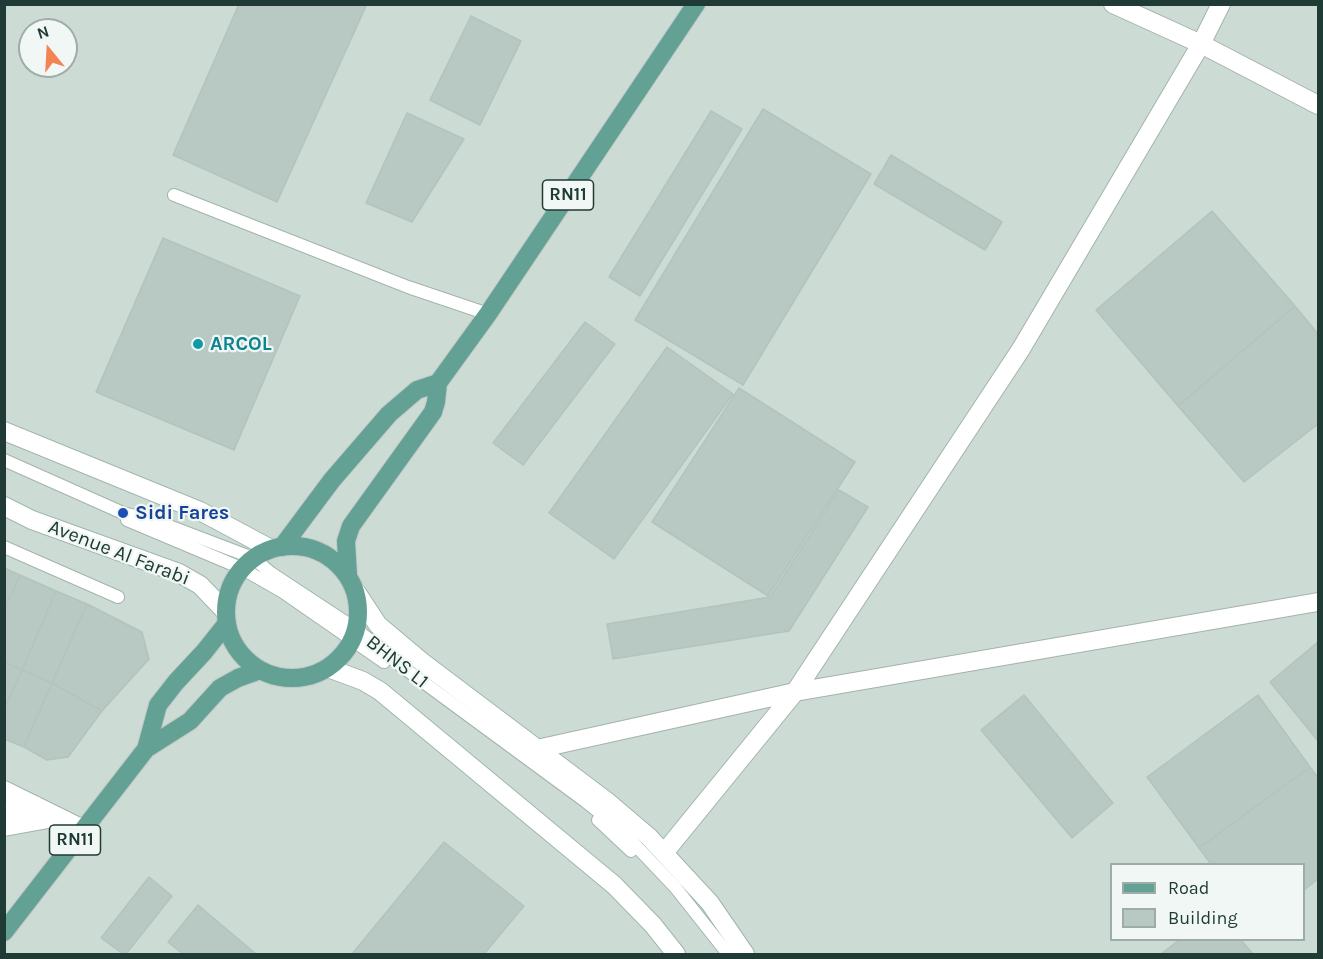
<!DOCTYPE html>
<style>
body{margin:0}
#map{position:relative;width:1323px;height:959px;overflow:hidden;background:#dfebe6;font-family:Karla,sans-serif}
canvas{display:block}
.frame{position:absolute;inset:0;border:6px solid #203b35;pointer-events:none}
.legend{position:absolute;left:1110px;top:863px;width:195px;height:78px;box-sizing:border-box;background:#f0f7f4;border:2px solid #9daca8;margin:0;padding:8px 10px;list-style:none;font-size:18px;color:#203b35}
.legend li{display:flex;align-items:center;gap:12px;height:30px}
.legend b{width:30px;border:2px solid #9daca8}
.north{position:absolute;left:18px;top:18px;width:60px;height:60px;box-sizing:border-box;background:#f0f7f4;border:2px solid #9daca8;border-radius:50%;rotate:342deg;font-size:16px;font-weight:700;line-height:24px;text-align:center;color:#203b35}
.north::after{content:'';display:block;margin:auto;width:21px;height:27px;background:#f48354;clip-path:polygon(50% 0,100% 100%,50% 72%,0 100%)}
</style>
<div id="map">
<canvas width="1323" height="959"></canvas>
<div class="frame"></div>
<ul class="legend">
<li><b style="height:8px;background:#63a194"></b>Road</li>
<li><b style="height:16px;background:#b8c8c2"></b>Building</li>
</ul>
<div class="north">N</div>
</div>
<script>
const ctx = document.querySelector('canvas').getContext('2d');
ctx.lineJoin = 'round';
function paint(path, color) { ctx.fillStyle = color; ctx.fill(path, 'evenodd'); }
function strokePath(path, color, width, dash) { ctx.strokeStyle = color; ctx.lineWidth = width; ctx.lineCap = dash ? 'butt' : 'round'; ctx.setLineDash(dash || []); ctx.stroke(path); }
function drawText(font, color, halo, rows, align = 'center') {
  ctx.font = font + ' Karla,sans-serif'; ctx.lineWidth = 4.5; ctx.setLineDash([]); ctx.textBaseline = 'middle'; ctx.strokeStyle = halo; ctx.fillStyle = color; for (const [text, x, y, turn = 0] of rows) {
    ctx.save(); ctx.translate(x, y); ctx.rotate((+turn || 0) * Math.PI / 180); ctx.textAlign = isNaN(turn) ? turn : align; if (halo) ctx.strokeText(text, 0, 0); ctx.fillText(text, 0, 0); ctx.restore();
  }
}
const built = new Path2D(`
 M 5,5 L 1318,5 L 1318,954 L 5,954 ZM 30,30 L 66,30 L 66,66 L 30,66 ZM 1112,864 L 1304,864 L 1304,940 L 1112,940 Z`);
const building = new Path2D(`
 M 239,4 L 367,4 L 277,202 L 173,155 Z
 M 471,16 L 521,41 L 480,125 L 430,100 Z
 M 763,109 L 871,174 L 743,385 L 635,320 Z
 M 711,111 L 742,129 L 640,296 L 609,277 Z
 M 407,113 L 464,139 L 412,222 L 366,203 Z
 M 891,155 L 1002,222 L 985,250 L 874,184 Z
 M 1212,211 L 1295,306 L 1178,406 L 1096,310 Z
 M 163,238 L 300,296 L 234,450 L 96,392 Z
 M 1295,306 L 1318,334 L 1318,424 L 1244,482 L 1178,406 Z
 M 585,322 L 615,344 L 523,465 L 493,443 Z
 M 667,347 L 733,394 L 614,559 L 549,513 Z
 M 739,388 L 855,462 L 768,596 L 652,522 Z
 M 839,490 L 868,507 L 789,631 L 613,659 L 607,624 L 770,597 Z
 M 4,568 L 20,575 L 4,610 Z
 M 20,575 L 56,591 L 22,670 L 4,662 L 4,610 Z
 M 56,591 L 87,604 L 52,683 L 22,670 Z
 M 87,604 L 142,632 L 149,659 L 102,711 L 52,683 Z
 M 1318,642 L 1318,741 L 1270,682 Z
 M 4,662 L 22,670 L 4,709 Z
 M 22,670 L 52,683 L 24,747 L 4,739 L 4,709 Z
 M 52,683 L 102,711 L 68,757 L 47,760 L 24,747 Z
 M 1024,695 L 1113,803 L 1072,838 L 981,730 Z
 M 1258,695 L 1310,767 L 1199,848 L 1147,777 Z
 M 1310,767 L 1318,778 L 1318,879 L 1304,890 L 1304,864 L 1211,864 L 1199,848 Z
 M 444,842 L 524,906 L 484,954 L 352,954 Z
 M 149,877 L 172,896 L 126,954 L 123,954 L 101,938 Z
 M 198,905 L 256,954 L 183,954 L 168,942 Z
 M 1179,940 L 1241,940 L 1253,954 L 1161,954 Z`);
const lane = new Path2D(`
 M 174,195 L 408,287 L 488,314
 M 4,460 L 123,513 L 156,521 L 253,558 L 271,573 L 356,629 L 400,665 L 585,801 L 619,828 L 675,887 L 728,954
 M 127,520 L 241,568 L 283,592 L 384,662
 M 4,547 L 118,597
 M 598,820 L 631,851`);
const street = new Path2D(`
 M 1113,4 L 1201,44 L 1318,105
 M 537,749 L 795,692 L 1318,602
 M 4,790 L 83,829
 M 4,811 L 35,805
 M 4,827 L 59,817
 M 664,853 L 795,692 L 1021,349 L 1201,44 L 1221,4`);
const secondary = new Path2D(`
 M 4,431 L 200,511 L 271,549
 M 4,506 L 32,520 L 179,573 L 200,585 L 225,611
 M 357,593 L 378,625 L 422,662 L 609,803 L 649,837 L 710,903 L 745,954
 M 328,668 L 363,681 L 380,691 L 614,885 L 653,925 L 676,954`);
const primary = new Path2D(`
 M226 612a66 66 0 1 1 132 0a66 66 0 1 1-132 0Z
 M 282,547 L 332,480 L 389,414 L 417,390 L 438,383
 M 348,575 L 346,541 L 351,526 L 433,412 L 436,402 L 438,383 L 488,314 L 696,4
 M 146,749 L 158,705 L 176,682 L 204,652 L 227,623
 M 4,932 L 146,749 L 190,721 L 220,688 L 238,678 L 260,670`);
const markers = [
 [198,344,6,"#0f9aa8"],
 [123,513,6,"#1a4fb4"]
];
const shields = [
 [568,195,51],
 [75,840,51]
];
const shieldNames = [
 ["RN11",568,195],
 ["RN11",75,840]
];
const cultureNames = [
 ["ARCOL",210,344]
];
const transitNames = [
 ["Sidi Fares",135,513]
];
const streetNames = [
 ["Avenue Al Farabi",119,553,21],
 ["BHNS L1",397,662,38]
];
paint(built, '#cddbd5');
paint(building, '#b8c8c2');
strokePath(building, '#b2c4be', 1.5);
strokePath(lane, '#a2b3ad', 14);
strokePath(street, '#a2b3ad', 20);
strokePath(secondary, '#9eb7af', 20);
strokePath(primary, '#c1c8c6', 20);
strokePath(lane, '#fff', 12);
strokePath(street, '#fff', 18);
strokePath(secondary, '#fff', 18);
strokePath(primary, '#63a194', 18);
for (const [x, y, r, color] of markers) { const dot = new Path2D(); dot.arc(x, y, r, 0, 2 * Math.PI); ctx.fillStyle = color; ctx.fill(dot); strokePath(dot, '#f0f7f4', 2); }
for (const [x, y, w] of shields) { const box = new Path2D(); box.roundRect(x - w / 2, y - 15, w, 30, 4.5); ctx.fillStyle = '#f0f7f4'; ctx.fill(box); strokePath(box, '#203b35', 1.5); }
drawText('bold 18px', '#203b35', null, shieldNames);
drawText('bold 20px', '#0d838f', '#f0f7f4', cultureNames, 'left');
drawText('bold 20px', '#164399', '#f0f7f4', transitNames, 'left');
drawText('20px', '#203b35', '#f0f7f4', streetNames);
</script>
